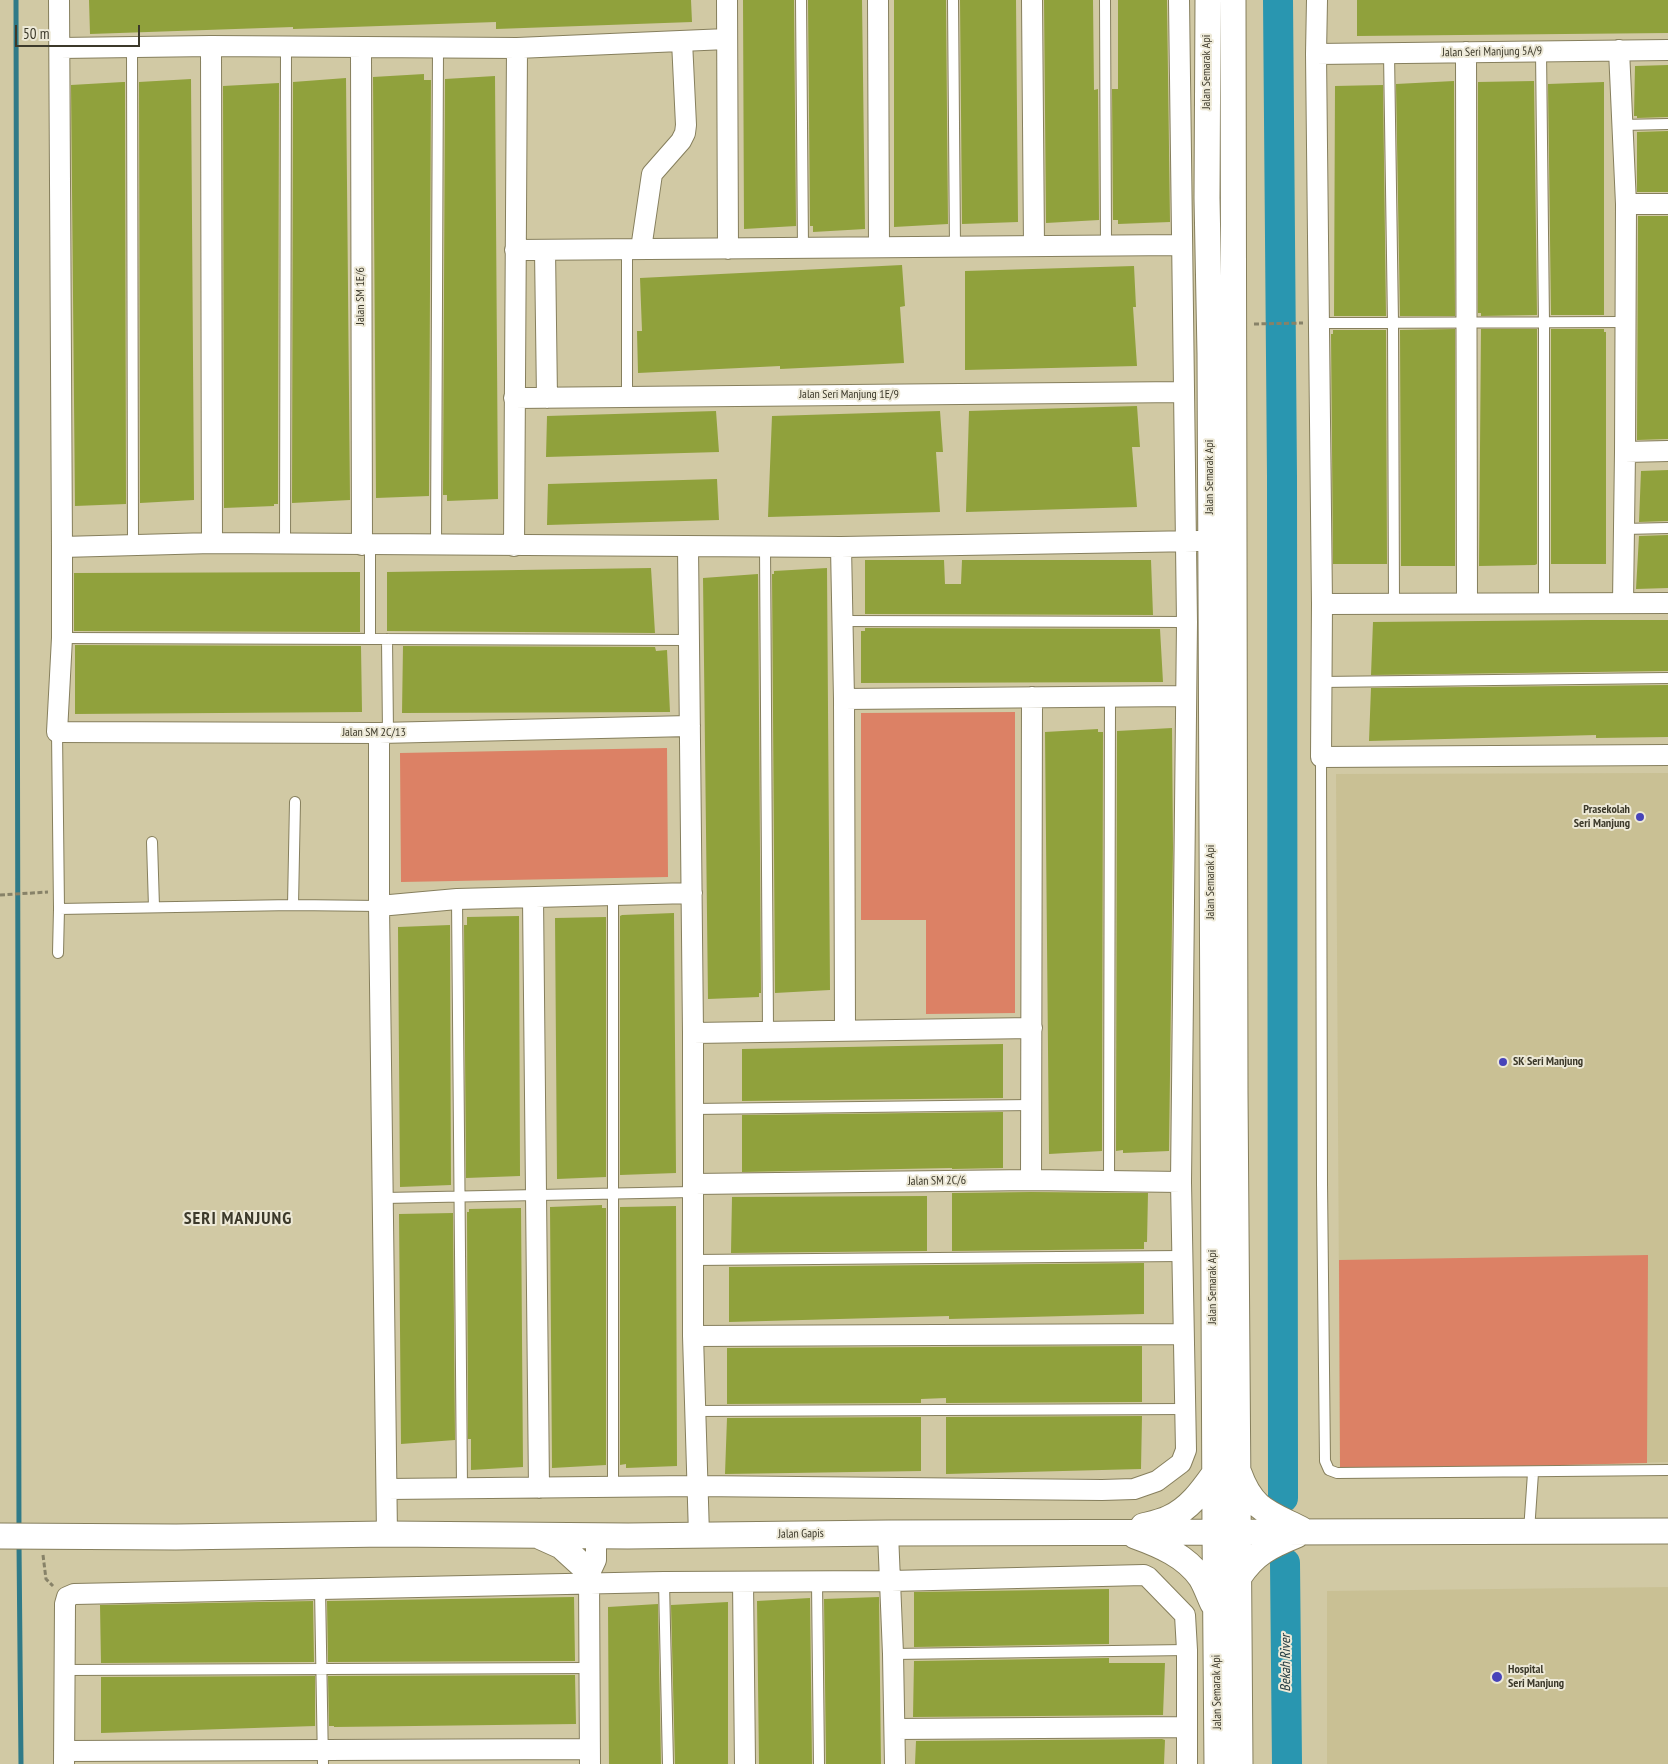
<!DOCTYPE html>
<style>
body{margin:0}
#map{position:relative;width:1668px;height:1764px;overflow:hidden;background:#d1c9a4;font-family:"PT Sans Narrow",sans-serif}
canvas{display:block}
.scale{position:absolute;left:15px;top:25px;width:125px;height:22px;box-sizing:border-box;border:2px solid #3c392a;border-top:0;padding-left:6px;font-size:15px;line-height:18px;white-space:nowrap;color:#3c392a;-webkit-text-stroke:4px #ede9d7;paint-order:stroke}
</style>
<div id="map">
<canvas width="1668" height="1764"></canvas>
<div class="scale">50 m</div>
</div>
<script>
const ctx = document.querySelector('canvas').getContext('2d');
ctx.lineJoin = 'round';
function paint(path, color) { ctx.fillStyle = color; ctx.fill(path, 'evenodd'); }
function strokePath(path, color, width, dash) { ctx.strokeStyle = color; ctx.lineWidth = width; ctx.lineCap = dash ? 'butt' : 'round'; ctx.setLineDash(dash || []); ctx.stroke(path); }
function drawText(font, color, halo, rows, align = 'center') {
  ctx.font = font + ' "PT Sans Narrow",sans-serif'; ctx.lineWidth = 4; ctx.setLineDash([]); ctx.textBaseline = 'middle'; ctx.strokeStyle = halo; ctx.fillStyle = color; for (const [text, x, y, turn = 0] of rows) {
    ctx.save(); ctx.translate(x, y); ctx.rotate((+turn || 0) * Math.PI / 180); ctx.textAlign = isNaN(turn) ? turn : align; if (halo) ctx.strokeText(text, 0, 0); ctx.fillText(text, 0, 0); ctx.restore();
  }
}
const built = new Path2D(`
 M 1668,773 L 1668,1462 L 1438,1468 L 1340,1468 L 1336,774 Z
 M 1668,1587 L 1668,1764 L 1327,1764 L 1327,1591 Z`);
const green = new Path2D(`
 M 1015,712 L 1015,1013 L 926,1014 L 926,920 L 861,920 L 861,713 Z
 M 667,748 L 668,877 L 401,882 L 400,753 Z
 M 1648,1255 L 1647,1463 L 1438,1468 L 1340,1468 L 1339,1260 Z`);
const stream = new Path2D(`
 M 16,0 L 19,1529
 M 19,1543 L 21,1764`);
const river = new Path2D(`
 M 1278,0 L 1282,476 L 1283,1498
 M 1285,1563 L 1287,1764`);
const building = new Path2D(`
 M 89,0 L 691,0 L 692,22 L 496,29 L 496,22 L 293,29 L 293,27 L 90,34 Z
 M 743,0 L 794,0 L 796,226 L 744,229 Z
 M 808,0 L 862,0 L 865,229 L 813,232 L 813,226 L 810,226 Z
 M 894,0 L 946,0 L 948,224 L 894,227 Z
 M 960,0 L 1016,0 L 1018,222 L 962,224 Z
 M 1044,0 L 1093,0 L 1094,90 L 1098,89 L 1099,220 L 1046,223 Z
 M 1118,0 L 1167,0 L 1170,222 L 1118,224 L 1118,220 L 1113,220 L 1112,89 L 1118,89 Z
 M 1357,0 L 1668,0 L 1668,33 L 1357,36 Z
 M 1668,65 L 1668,117 L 1637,118 L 1637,116 L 1634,116 L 1635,66 Z
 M 424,74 L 424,80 L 431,80 L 429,496 L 376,498 L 373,77 Z
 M 495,76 L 498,499 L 447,501 L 447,495 L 443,495 L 445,79 Z
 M 346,78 L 350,500 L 292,503 L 293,82 Z
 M 191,79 L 194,500 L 140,503 L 139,82 Z
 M 1454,81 L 1455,316 L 1400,316 L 1396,84 Z
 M 1534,81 L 1537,315 L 1481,316 L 1481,313 L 1478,313 L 1478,82 Z
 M 123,82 L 125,82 L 126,504 L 75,506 L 71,85 Z
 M 1604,82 L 1604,315 L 1551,315 L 1548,84 Z
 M 279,83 L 278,504 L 274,504 L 274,506 L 224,508 L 223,86 Z
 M 1383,85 L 1386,316 L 1334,316 L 1335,86 Z
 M 1668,131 L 1668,192 L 1637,192 L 1637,132 Z
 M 1638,216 L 1668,216 L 1668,439 L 1637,440 Z
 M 902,265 L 905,306 L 900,307 L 904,363 L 780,369 L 780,366 L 638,373 L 637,331 L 642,331 L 640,278 Z
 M 1134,266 L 1136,307 L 1133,307 L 1137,366 L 965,370 L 965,271 Z
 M 1455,329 L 1455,566 L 1401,566 L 1400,330 Z
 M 1481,329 L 1537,329 L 1537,564 L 1535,565 L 1479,566 Z
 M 1551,329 L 1604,329 L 1604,332 L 1606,332 L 1606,564 L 1551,564 Z
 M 1333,330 L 1386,330 L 1387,564 L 1333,564 L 1331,334 L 1333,334 Z
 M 1137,406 L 1140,447 L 1132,447 L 1137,507 L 966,512 L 969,411 Z
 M 716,411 L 719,452 L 546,457 L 547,416 Z
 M 940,411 L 943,452 L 936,452 L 940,512 L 768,517 L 772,416 Z
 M 1668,470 L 1668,521 L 1639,522 L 1641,471 Z
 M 717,479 L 719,520 L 547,525 L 548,484 Z
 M 1668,535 L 1668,588 L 1636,589 L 1639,536 Z
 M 865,560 L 944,560 L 945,584 L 961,584 L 962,560 L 1151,560 L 1153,615 L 865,614 Z
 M 651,568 L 655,633 L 387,631 L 387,572 Z
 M 827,568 L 830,990 L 775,993 L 772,574 L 774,574 L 774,571 Z
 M 360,572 L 360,632 L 74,631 L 74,573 Z
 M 758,574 L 761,993 L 759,993 L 759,997 L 708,999 L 703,578 Z
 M 1587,620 L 1668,620 L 1668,671 L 1371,675 L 1373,622 Z
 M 865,628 L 1160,629 L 1163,682 L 861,683 L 861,631 L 865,631 Z
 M 75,645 L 361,646 L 362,712 L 75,714 Z
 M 403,646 L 655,647 L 656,651 L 667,650 L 670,712 L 402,713 Z
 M 1668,685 L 1668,737 L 1596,738 L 1596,735 L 1369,741 L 1371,688 Z
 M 1172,728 L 1173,847 L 1169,1151 L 1123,1153 L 1123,1150 L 1116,1151 L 1117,731 Z
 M 1098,729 L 1098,732 L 1103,732 L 1102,1151 L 1049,1154 L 1045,732 Z
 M 674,913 L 676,1173 L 620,1175 L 620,916 L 622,915 Z
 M 519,916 L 520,1176 L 466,1178 L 464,925 L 467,925 L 467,917 Z
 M 606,917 L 606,1177 L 557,1179 L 555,918 Z
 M 450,925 L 451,1185 L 400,1187 L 398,927 Z
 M 1003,1044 L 1003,1098 L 742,1101 L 742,1049 Z
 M 1003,1112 L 1003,1168 L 952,1169 L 952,1168 L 742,1172 L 742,1115 Z
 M 1031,1192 L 1148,1193 L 1147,1242 L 1144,1242 L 1144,1249 L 952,1251 L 952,1193 Z
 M 927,1196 L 927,1251 L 731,1253 L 732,1197 Z
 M 602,1205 L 602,1208 L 606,1208 L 606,1465 L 552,1468 L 550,1207 Z
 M 676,1206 L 677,1466 L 626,1468 L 626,1464 L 620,1465 L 620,1207 Z
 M 521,1208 L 523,1467 L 471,1470 L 471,1439 L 468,1439 L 467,1212 L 469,1212 L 469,1209 Z
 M 453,1213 L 455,1440 L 401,1444 L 399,1214 Z
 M 1144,1263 L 1144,1314 L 949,1319 L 949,1316 L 729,1322 L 729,1267 Z
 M 1142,1346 L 1142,1402 L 946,1403 L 946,1398 L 921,1399 L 921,1403 L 727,1404 L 727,1348 Z
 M 1142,1416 L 1141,1469 L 946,1474 L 946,1417 Z
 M 921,1417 L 921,1471 L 725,1474 L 727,1418 Z
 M 1109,1589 L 1109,1644 L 914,1647 L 914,1592 Z
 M 574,1597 L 575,1661 L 328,1662 L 327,1601 Z
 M 879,1597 L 881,1764 L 826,1764 L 824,1599 Z
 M 810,1598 L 812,1764 L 759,1764 L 757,1601 Z
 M 313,1601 L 314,1662 L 101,1663 L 100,1605 Z
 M 728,1602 L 728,1764 L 675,1764 L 671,1605 Z
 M 658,1604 L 661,1764 L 609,1764 L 608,1607 Z
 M 1109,1658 L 1109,1663 L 1165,1663 L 1163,1715 L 913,1717 L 914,1661 Z
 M 575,1675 L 576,1724 L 334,1727 L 334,1726 L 329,1726 L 328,1676 Z
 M 315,1676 L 315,1726 L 101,1733 L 101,1677 Z
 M 1162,1739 L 1165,1740 L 1164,1764 L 915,1764 L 916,1741 Z`);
const path = new Path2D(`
 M 1254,324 L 1303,323
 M 0,895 L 48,892
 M 43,1555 L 46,1579 L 53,1586`);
const service = new Path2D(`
 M 801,0 L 803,248
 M 953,0 L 955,247
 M 1105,0 L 1106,246
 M 132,47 L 133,546
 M 1541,51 L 1544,323 L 1544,603
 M 1389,53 L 1393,323 L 1394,604
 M 1622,125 L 1668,124
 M 1319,323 L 1625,322
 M 627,397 L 627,249
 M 1624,529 L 1668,528
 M 285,544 L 286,47
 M 370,545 L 370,639
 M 436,546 L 438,48
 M 765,547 L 768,1031
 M 842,621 L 1187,622
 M 62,638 L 689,640
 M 387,639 L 388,733
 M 1321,682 L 1668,678
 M 57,732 L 59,909 L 58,953
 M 1321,757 L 1322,1183 L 1325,1461 L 1329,1470 L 1337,1473 L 1668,1470
 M 152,842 L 154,907
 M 613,895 L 613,1487
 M 457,899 L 462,1488
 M 293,905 L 295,802
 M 59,909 L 293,905 L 379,906
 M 693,1109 L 1031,1105
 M 1109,1181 L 1110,696
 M 384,1198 L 693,1192
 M 693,1260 L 1182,1256
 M 695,1411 L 1186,1409
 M 1529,1531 L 1533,1473
 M 664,1582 L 668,1764
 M 817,1582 L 819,1764
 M 320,1588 L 323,1764
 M 893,1654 L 1187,1650
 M 64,1670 L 590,1668`);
const minor = new Path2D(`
 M 59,0 L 62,547 L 62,638 L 57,732 L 379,733 L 690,726
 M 727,0 L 728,249
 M 878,0 L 879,247
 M 1032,0 L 1034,246
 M 1317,0 L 1316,54 L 1322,604 L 1321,757 L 1668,755
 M 211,46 L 212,543
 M 361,47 L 362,545
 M 60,48 L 211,46 L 517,48 L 727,39
 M 1619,50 L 1626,204 L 1625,452 L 1623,603
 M 1466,52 L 1467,603
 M 1316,54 L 1668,50
 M 1626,204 L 1668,204
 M 641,249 L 652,174 L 681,141 L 685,133 L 686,125 L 682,41
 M 515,250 L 1182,245
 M 545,250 L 547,398
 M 514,398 L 1184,392
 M 1625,452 L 1668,451
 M 514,546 L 517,48
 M 62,547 L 212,543 L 841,547 L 1199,541
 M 688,547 L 693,1033 L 693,1336 L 699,1535
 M 841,547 L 844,699 L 845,1030
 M 1322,604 L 1668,603
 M 844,699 L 1186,696
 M 379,733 L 379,906 L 387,1534
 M 533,898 L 539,1488
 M 379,906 L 457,899 L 692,893
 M 693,1033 L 1032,1028
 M 1031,1180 L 1032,697
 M 693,1184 L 1031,1180 L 1181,1182
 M 693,1336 L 1183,1334
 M 387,1489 L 696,1486 L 1102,1490 L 1134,1489 L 1157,1481 L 1181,1463 L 1186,1450 L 1181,1182 L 1187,622 L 1179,0
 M 888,1533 L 893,1654 L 895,1764
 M 743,1582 L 745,1764
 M 895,1729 L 1187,1727
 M 64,1751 L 590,1749
 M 64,1764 L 65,1604 L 67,1597 L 74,1594 L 664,1582 L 891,1581 L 1144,1575 L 1148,1577 L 1185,1615 L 1187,1650 L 1187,1764
 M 590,1764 L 589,1575 L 596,1560 L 596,1536`);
const tertiary = new Path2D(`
 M 1208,0 L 1207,198 L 1210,354 L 1215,1532 L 1217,1764
 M 1233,0 L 1235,1092 L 1240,1764
 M 1239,1473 C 1252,1510 1269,1513 1301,1529
 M 1143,1526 C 1151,1524 1161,1522 1169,1518 C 1189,1509 1202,1491 1214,1474
 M 0,1536 L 176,1537 L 387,1534 L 628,1536 L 888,1533 L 1668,1531
 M 1135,1536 C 1160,1545 1186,1556 1201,1578 C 1206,1586 1209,1596 1213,1604
 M 541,1537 L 561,1546 L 583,1566
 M 1239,1577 C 1255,1553 1270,1546 1297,1535`);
const markers = [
 [1640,817,5,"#4743b9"],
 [1503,1062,5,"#4743b9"],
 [1497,1677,6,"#4743b9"]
];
const streetNames = [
 ["Jalan Seri Manjung 5A/9",1492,52,-1],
 ["Jalan Semarak Api",1207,72,-90],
 ["Jalan SM 1E/6",361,296,-90],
 ["Jalan Seri Manjung 1E/9",849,395],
 ["Jalan Semarak Api",1210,477,-90],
 ["Jalan SM 2C/13",374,733],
 ["Jalan Semarak Api",1211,882,-90],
 ["Jalan SM 2C/6",937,1181,-1],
 ["Jalan Semarak Api",1213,1287,-90],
 ["Jalan Gapis",801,1534,-1],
 ["Jalan Semarak Api",1217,1692,-91]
];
const poiNames = [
 ["Prasekolah",1630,810,"right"],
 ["Seri Manjung",1630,824,"right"],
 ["SK Seri Manjung",1513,1062],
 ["Hospital",1508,1670],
 ["Seri Manjung",1508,1684]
];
const waterNames = [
 ["Bekah River",1286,1663,-90]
];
const districtNames = [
 ["SERI MANJUNG",238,1219]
];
paint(built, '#c9c094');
paint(green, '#dc8165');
strokePath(stream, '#2f7a88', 5);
strokePath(river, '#2996b0', 30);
paint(building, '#90a13c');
strokePath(service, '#867f5d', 12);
strokePath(minor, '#867f5d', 22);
strokePath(tertiary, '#867f5d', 27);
strokePath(path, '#878268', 3, [5, 2.5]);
strokePath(service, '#fff', 10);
strokePath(minor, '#fff', 20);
strokePath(tertiary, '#fff', 25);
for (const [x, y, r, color] of markers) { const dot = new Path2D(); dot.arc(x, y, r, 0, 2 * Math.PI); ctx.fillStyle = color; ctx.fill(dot); strokePath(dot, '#ede9d7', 2); }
drawText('12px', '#3c392a', '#ede9d7', streetNames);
drawText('bold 12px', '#3c392a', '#ede9d7', poiNames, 'left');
drawText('italic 14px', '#233a40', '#ede9d7', waterNames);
ctx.letterSpacing = '1px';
drawText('bold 18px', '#3c392a', '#ede9d7', districtNames);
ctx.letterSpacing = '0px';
</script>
